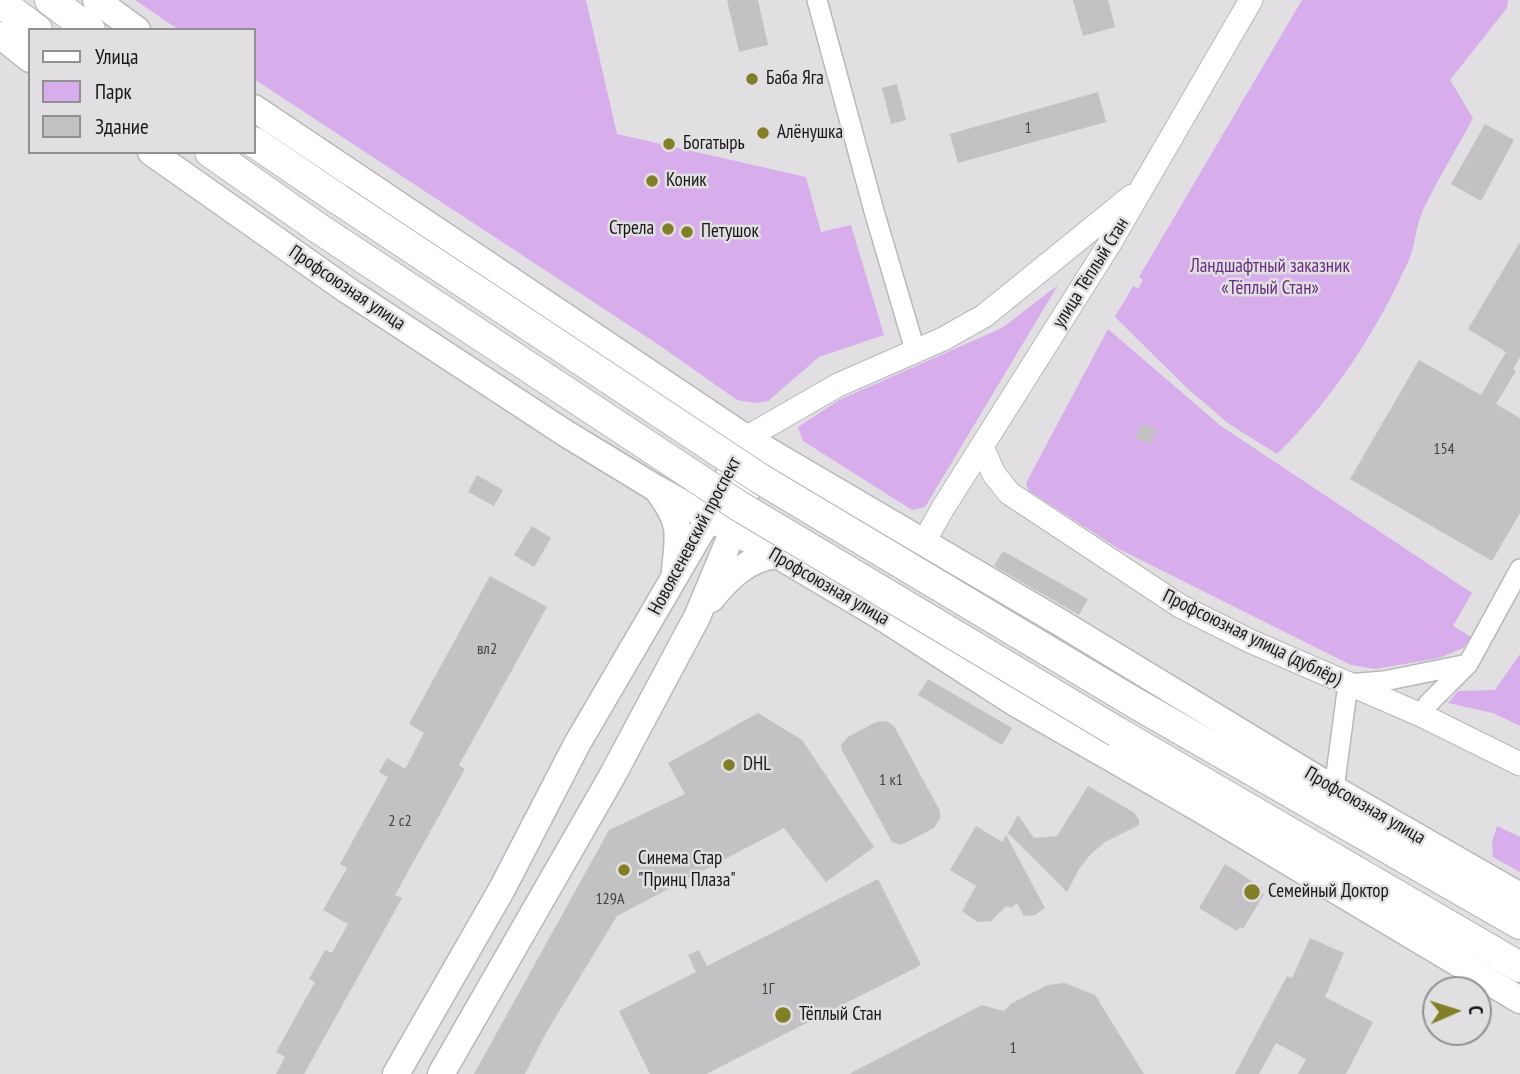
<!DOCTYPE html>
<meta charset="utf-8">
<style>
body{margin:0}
#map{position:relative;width:1520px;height:1074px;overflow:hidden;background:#e1dfe2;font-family:"PT Sans Narrow",sans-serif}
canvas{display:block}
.legend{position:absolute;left:28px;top:28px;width:228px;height:126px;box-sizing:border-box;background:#e1dfe2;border:2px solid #918f91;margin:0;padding:9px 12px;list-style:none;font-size:21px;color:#181718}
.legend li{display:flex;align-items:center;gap:14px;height:35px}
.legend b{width:35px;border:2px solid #918f91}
.north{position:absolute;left:1422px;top:976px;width:70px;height:70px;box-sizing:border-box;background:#e1dfe2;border:2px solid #918f91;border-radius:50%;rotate:87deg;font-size:19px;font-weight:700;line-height:28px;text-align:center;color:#181718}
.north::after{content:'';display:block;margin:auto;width:24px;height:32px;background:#818029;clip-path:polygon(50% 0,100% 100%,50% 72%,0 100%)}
</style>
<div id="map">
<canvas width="1520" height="1074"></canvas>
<ul class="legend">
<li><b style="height:9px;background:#fff"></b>Улица</li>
<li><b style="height:19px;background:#d7adec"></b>Парк</li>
<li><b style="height:19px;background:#c3c1c4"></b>Здание</li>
</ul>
<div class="north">С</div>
</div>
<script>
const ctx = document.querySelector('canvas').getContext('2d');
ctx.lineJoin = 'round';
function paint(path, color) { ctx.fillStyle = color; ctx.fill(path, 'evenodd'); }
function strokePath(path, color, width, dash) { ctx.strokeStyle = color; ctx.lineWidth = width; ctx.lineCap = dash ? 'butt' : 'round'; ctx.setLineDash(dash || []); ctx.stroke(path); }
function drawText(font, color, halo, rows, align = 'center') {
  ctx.font = font + ' "PT Sans Narrow",sans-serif'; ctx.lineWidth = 5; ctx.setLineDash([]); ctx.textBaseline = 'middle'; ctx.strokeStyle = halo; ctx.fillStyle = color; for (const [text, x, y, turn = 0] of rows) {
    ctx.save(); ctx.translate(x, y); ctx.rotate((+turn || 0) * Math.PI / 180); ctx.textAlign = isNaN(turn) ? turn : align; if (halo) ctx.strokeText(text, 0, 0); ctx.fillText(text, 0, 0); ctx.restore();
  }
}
const green = new Path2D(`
 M 135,0 L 586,0 L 617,134 L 806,177 L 821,232 L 851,225 L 884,335 L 819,357 L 768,401 L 755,403 L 737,400 L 662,347 L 254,79 L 254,30 L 179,30 Z
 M 1302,0 L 1508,0 L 1507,8 L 1450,80 L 1473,118 C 1457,148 1439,177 1424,208 C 1415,225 1416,247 1407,264 C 1375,334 1332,400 1277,454 L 1229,424 L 1187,388 L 1115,317 L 1133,286 L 1138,289 L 1143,280 L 1139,277 Z
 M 1058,285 L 925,507 L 912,510 L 803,441 L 798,427 L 839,400 L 1002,328 Z
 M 1108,329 L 1221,426 L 1472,593 L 1453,626 L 1471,637 L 1463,648 L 1439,658 L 1375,669 L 1351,665 L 1119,549 L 1029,491 L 1026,483 Z
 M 1520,654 L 1520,726 L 1493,713 L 1448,703 L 1458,691 L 1495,690 Z
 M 1497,826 L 1520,837 L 1520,872 L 1493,857 L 1492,842 Z`);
const building = new Path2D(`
 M 727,0 L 758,0 L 768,45 L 739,52 Z
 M 1073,0 L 1108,0 L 1115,27 L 1083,36 Z
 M 897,84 L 906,120 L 891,124 L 882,88 Z
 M 1098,92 L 1106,122 L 958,163 L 950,134 Z
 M 1485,124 L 1514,140 L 1481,201 L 1451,184 Z
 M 1520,242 L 1520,357 L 1513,369 L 1516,371 L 1496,404 L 1520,418 L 1520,513 L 1492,561 L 1350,479 L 1419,360 L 1481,395 L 1506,352 L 1468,329 Z
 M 1141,424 L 1156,429 L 1151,444 L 1136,439 Z
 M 477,475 L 503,490 L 494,506 L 468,492 Z
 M 532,526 L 551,538 L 534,567 L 514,555 Z
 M 1003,551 L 1088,599 L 1079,615 L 994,566 Z
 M 490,576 L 547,607 L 459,765 L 465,769 L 395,895 L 402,898 L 304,1074 L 276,1074 L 285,1057 L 276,1052 L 315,982 L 309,979 L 325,950 L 332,953 L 348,924 L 323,910 L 347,868 L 340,864 L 388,777 L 379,772 L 387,758 L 405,769 L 424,733 L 409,724 Z
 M 928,679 L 1012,728 L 1002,745 L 918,695 Z
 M 758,713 L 802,740 L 874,847 L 826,882 L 784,828 L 617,916 L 546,1033 L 525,1074 L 474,1074 L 609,830 L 685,794 L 668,763 Z
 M 886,721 L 894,726 L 940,811 L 940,818 L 934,828 L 901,845 L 892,842 L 842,750 L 841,745 L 848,737 L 876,722 Z
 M 1088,786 L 1133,812 L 1139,819 L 1139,825 L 1105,842 L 1091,854 L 1079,869 L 1067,892 L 1008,833 L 1018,815 L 1034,838 L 1057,836 Z
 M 976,826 L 1002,842 L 1006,835 L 1045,908 L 1035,915 L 1024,916 L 1017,903 L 1011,908 L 1006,906 L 991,921 L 977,922 L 962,911 L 976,886 L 950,870 Z
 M 1225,864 L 1263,888 L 1261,892 L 1264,894 L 1243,929 L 1240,927 L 1237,931 L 1199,908 Z
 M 878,879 L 921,965 L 706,1074 L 650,1074 L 619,1011 L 696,972 L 688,955 L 699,950 L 707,966 Z
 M 1310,938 L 1344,953 L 1325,997 L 1373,1022 L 1346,1074 L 1298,1074 L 1306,1059 L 1276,1043 L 1259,1074 L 1235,1074 L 1287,976 L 1292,978 Z
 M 1065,983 L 1095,995 L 1144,1074 L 849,1074 L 982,1005 L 1004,1011 L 1012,1003 L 1048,985 Z`);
const minor = new Path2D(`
 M 817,0 L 874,211 L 915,350
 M 1421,715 L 1428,704 L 1468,664 L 1520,569
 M 1334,789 L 1348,684 L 1384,681 L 1468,664`);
const tertiary = new Path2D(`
 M 746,438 L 838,385 L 943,339 L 984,316 L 1132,196
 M 982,447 L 994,474 L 1009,493 L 1180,606 L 1250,641 L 1421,715 L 1520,764
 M 924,542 L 943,508 L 1110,243 L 1251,0`);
const secondary = new Path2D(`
 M 96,0 L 137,30
 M 0,35 L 30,59
 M 254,108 L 746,438 L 1061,623 L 1334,789 L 1520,896
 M 151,152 L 347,290 L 565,433 L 657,489 L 786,560 L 882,617 L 1017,704 L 1200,809 L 1520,1000
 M 659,492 C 682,523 679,533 675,570
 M 711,599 C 728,578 748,558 776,555
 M 396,1074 L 502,889 L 577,744 L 709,518 L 743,445
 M 441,1074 L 611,778 L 697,617 L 733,531 L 748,487 L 753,461 L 750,453`);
const primary = new Path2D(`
 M 50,0 L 90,30
 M 0,2 L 37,30
 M 254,142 L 338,199
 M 210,152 L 318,228
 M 1135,703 L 1520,924
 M 1117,732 L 1520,967`);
const primaryBridge = new Path2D(`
 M 338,199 L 759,478 L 1135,703
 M 318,228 L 739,506 L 1117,732`);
const markers = [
 [752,79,7,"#818029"],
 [763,133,7,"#818029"],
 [669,144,7,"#818029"],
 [652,181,7,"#818029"],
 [668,229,7,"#818029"],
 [687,232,7,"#818029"],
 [729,765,7,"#818029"],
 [624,870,7,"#818029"],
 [1252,892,9,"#818029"],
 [783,1015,9,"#818029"]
];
const numberNames = [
 ["1",1028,128],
 ["154",1444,449],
 ["вл2",487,649],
 ["1 к1",891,780],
 ["2 с2",400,821],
 ["129А",610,899],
 ["1Г",768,989],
 ["1",1013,1048]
];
const poiNames = [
 ["Баба Яга",766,79],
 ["Алёнушка",777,133],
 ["Богатырь",683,144],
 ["Коник",666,181],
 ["Стрела",654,229,"right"],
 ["Петушок",701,232],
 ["DHL",743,765],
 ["Синема Стар",638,859],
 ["\"Принц Плаза\"",638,881],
 ["Семейный Доктор",1268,892],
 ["Тёплый Стан",799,1015]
];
const parkNames = [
 ["Ландшафтный заказник",1270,267],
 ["«Тёплый Стан»",1270,289]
];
const streetNames = [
 ["улица Тёплый Стан",1091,273,-58],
 ["Профсоюзная улица",347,288,34],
 ["Новоясеневский проспект",695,536,-62],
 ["Профсоюзная улица",829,587,30],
 ["Профсоюзная улица (дублёр)",1252,638,26],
 ["Профсоюзная улица",1365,806,30]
];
paint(green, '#d7adec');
paint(building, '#c3c1c4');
strokePath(minor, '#b8b7b9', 22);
strokePath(tertiary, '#b8b7b9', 25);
strokePath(secondary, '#b8b7b9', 29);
strokePath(primary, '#b8b7b9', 32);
strokePath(minor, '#fff', 19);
strokePath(tertiary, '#fff', 23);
strokePath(secondary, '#fff', 26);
strokePath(primary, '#fff', 30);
strokePath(primaryBridge, '#b8b7b9', 32, []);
strokePath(primaryBridge, '#fff', 30);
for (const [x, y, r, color] of markers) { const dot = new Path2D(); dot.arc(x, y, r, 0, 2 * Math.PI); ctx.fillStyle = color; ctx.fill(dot); strokePath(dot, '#e1dfe2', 2.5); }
drawText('16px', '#434243', null, numberNames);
drawText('19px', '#181718', '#e1dfe2', poiNames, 'left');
drawText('19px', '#682c81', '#e1dfe2', parkNames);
drawText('19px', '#181718', '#e1dfe2', streetNames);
</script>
